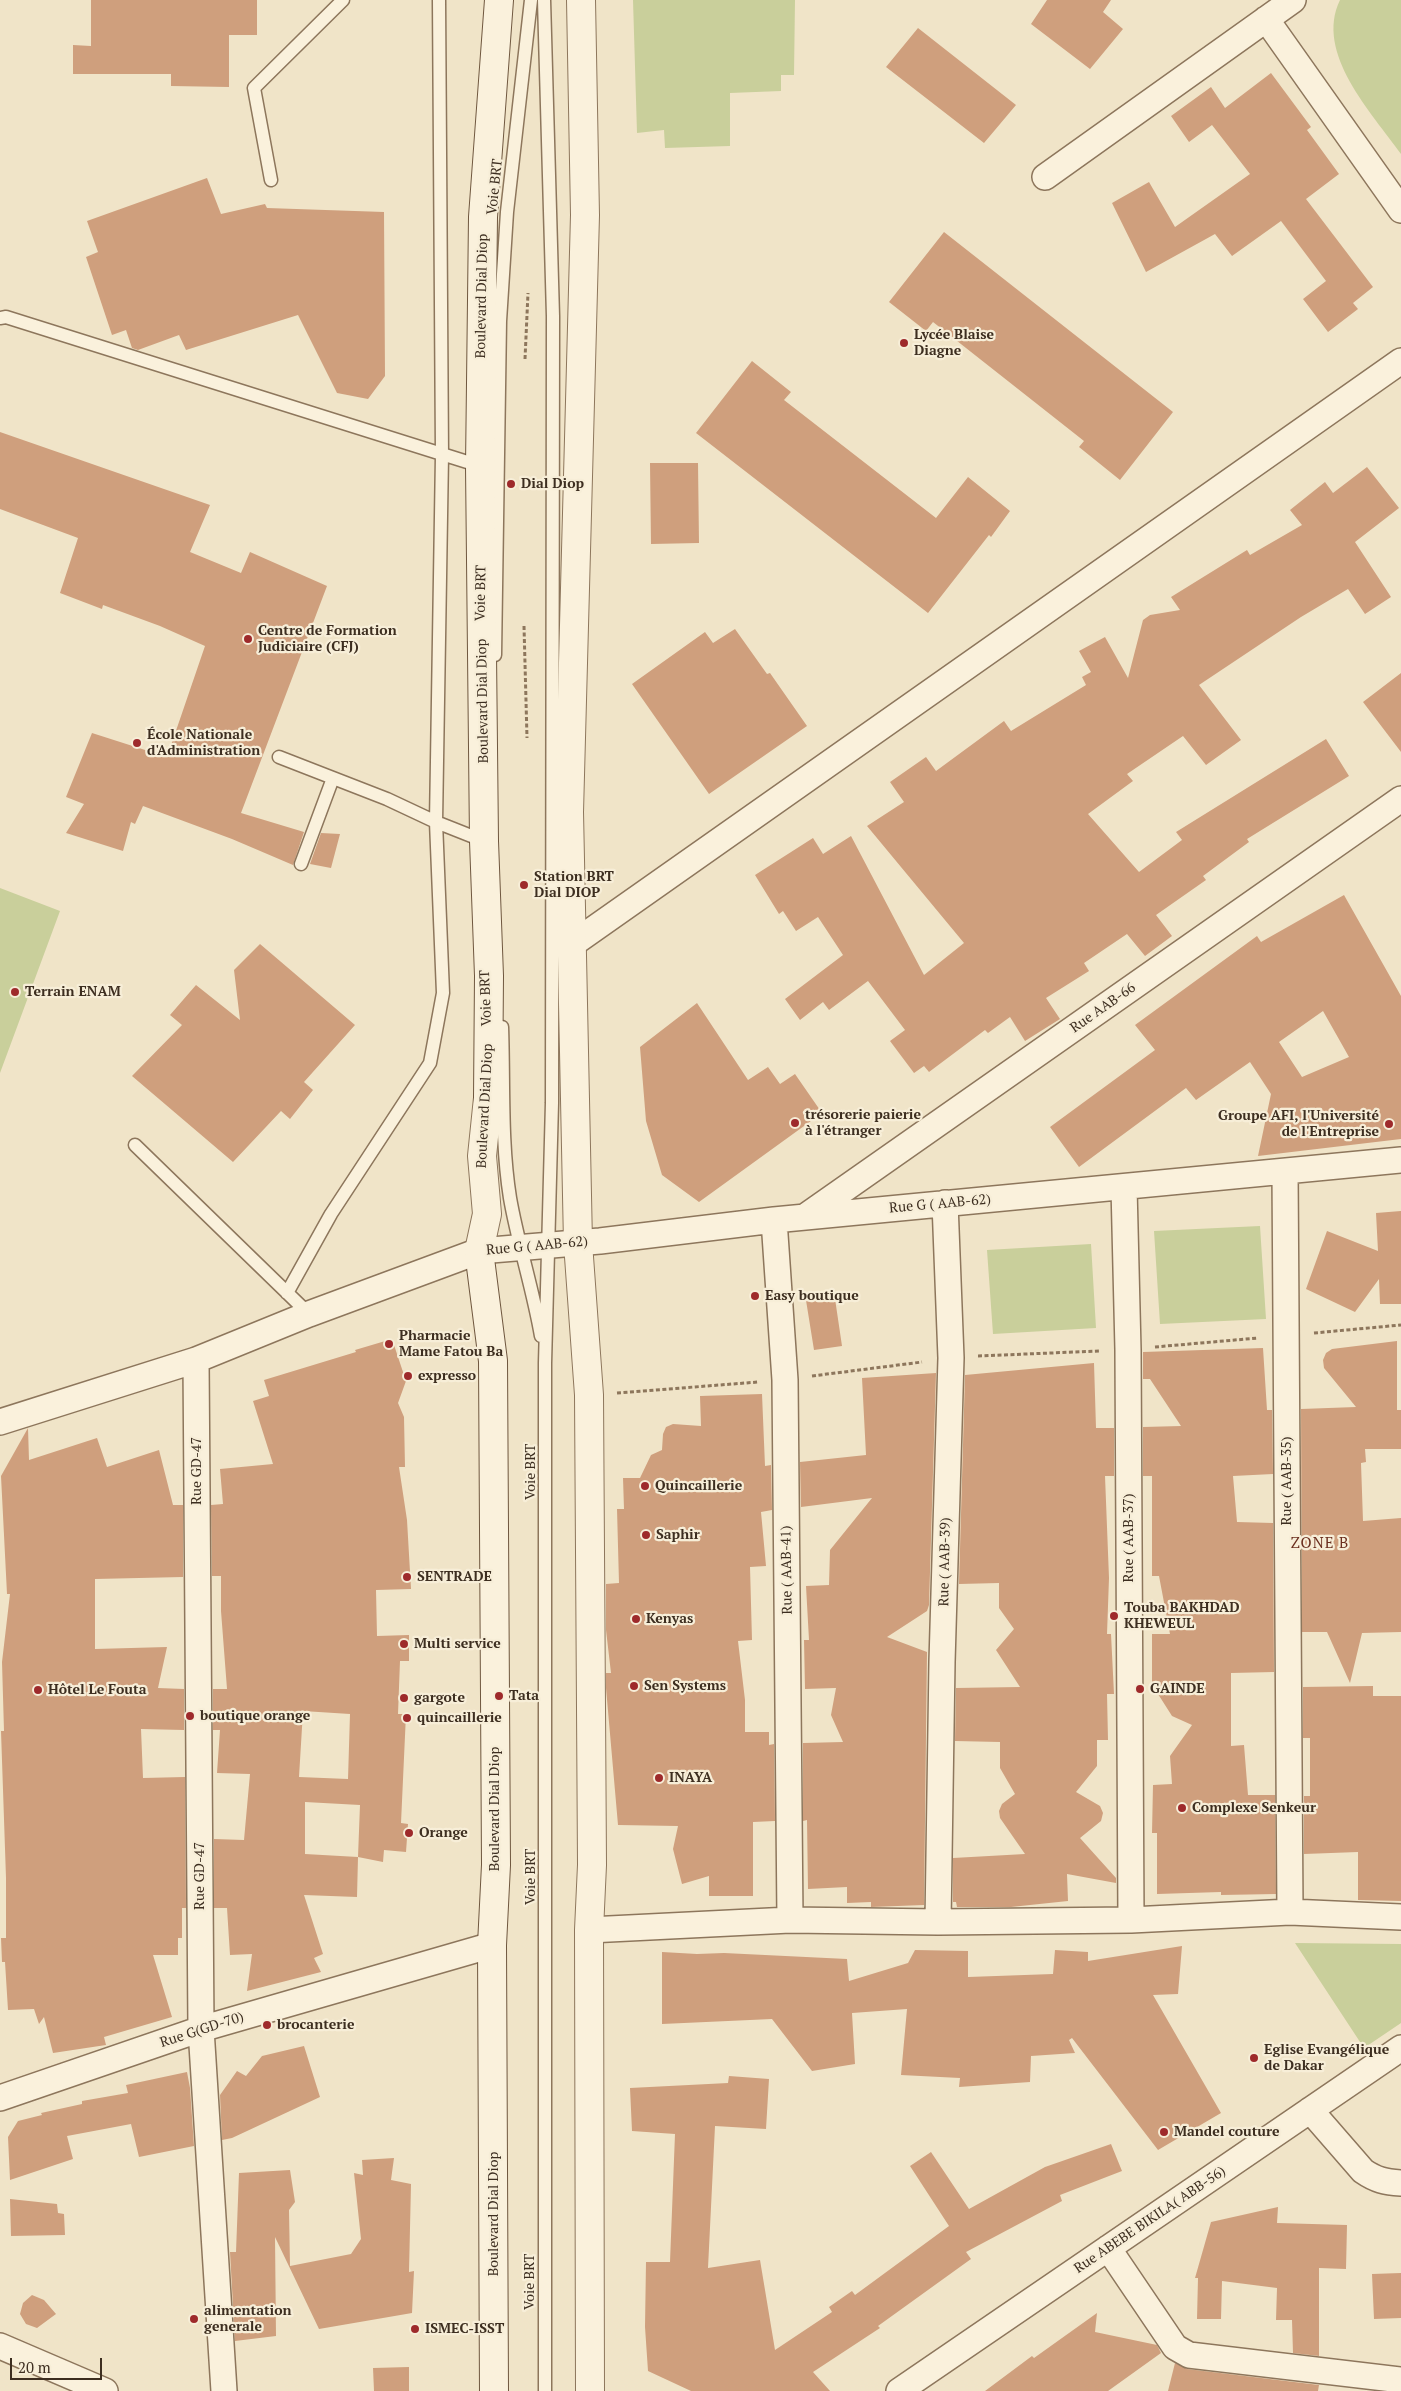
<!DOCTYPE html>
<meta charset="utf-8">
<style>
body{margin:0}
#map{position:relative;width:1401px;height:2391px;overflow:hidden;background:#f0e4c8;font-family:"PT Serif",serif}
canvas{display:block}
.scale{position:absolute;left:10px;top:2358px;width:92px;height:22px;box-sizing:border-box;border:2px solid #3d2e20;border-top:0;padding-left:6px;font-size:15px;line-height:18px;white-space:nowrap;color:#3d2e20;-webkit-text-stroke:4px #f7eed8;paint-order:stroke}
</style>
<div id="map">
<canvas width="1401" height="2391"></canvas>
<div class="scale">20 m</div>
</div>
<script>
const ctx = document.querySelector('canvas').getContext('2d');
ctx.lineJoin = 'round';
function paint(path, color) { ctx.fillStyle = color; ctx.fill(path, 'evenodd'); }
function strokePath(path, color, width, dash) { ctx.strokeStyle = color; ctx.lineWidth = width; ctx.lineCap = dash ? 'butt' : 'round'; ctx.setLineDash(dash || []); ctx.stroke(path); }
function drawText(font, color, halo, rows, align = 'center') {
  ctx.font = font + ' "PT Serif",serif'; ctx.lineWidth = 4.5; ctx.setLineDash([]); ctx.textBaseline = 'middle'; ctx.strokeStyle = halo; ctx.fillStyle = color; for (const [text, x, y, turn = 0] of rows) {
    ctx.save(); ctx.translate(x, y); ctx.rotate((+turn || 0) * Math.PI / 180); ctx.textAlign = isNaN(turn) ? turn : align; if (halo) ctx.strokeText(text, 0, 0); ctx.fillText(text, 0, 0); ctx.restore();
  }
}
const green = new Path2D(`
 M 633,0 L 795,0 L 794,75 L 781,75 L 781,91 L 730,93 L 730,146 L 665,148 L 664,130 L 637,133 Z
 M 1340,0 L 1401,0 L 1401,154 C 1372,113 1314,53 1340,0 Z
 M 0,888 L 60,911 L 0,1073 Z
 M 1260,1226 L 1266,1319 L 1160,1324 L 1154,1231 Z
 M 1091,1244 L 1096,1328 L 993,1334 L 987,1250 Z
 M 1295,1943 L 1401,1944 L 1401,2023 L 1364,2048 Z`);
const building = new Path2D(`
 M 91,0 L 257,0 L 257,35 L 229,35 L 229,87 L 171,86 L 171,74 L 73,74 L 73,45 L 91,46 Z
 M 1047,0 L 1111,0 L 1103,12 L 1123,29 L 1090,69 L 1031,24 Z
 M 918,28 L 1016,105 L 984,143 L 886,67 Z
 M 1271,73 L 1311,127 L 1307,130 L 1339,174 L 1306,199 L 1373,287 L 1353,303 L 1358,309 L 1328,332 L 1303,299 L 1326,281 L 1281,221 L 1232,256 L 1215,234 L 1146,272 L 1112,203 L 1149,182 L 1175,227 L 1250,174 L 1212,125 L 1189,142 L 1171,116 L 1211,87 L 1225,108 Z
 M 207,178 L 221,214 L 265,204 L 267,208 L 384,212 L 385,376 L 368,399 L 337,393 L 298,315 L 186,350 L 179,335 L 138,350 L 132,348 L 126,330 L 112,335 L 86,257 L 98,252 L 87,221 Z
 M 944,232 L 1173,412 L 1120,480 L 1079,447 L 1084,441 L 933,322 L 926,331 L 889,302 Z
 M 752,361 L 791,392 L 784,400 L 936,518 L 968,477 L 1010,511 L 991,537 L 989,535 L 928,613 L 696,433 Z
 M 0,432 L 210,505 L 190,552 L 241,573 L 250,552 L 327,586 L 241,813 L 304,832 L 293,865 L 232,839 L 143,806 L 135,824 L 131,822 L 123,851 L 66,833 L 84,804 L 66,797 L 92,733 L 167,757 L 205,646 L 160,626 L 103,605 L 102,609 L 60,593 L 78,538 L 0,509 Z
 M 650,463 L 698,463 L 699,543 L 651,544 Z
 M 1367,467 L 1399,508 L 1355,542 L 1391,597 L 1365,614 L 1348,589 L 1301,617 L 1199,685 L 1241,740 L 1206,765 L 1183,736 L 1127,774 L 1133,781 L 1088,814 L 1139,872 L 1182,840 L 1176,832 L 1326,739 L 1349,776 L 1247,839 L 1249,842 L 1203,876 L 1206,880 L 1156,915 L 1172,936 L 1145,956 L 1127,934 L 1084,963 L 1089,971 L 1046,998 L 1060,1019 L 1025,1041 L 1010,1017 L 988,1033 L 985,1030 L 929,1072 L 924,1066 L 914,1073 L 890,1041 L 905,1030 L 868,981 L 829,1010 L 823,1002 L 800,1020 L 785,999 L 843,955 L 818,917 L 796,931 L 783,911 L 779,914 L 755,875 L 813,838 L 823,854 L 851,836 L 924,975 L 964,943 L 867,826 L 904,802 L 890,782 L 926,757 L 936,771 L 1004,721 L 1011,731 L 1086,685 L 1082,677 L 1091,672 L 1079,651 L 1105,637 L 1128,678 L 1143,620 L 1150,615 L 1180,610 L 1171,597 L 1247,550 L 1250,555 L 1302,525 L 1290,510 L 1325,482 L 1333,493 Z
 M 735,629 L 767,674 L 770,673 L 807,726 L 709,794 L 632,684 L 705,632 L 713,643 Z
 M 1401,673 L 1401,752 L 1363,702 Z
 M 321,833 L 340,834 L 331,868 L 310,864 Z
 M 1344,895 L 1401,996 L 1401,1139 L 1258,1156 L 1271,1094 L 1250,1062 L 1196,1100 L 1186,1088 L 1079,1167 L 1050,1127 L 1155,1050 L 1135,1025 L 1257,936 L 1261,942 ZM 1323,1011 L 1349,1057 L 1302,1077 L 1279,1042 Z
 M 260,944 L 355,1025 L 304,1082 L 313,1090 L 290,1119 L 281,1111 L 233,1162 L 132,1076 L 182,1025 L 170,1015 L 196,985 L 240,1020 L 234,970 Z
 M 697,1003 L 748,1080 L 768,1067 L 780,1084 L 795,1074 L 822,1113 L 699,1202 L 662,1175 L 646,1121 L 640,1047 Z
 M 1401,1211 L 1401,1304 L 1380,1304 L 1379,1279 L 1355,1312 L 1306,1289 L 1327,1231 L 1378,1251 L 1376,1213 Z
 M 834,1292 L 842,1346 L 814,1350 L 805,1294 Z
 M 392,1339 L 406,1381 L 398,1403 L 404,1417 L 405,1467 L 399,1467 L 407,1520 L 411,1589 L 376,1590 L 377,1636 L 409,1635 L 409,1661 L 400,1661 L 398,1714 L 406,1714 L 401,1823 L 408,1824 L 406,1852 L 384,1850 L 383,1862 L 358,1857 L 357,1897 L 304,1895 L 323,1954 L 314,1958 L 321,1972 L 247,1991 L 252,1954 L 230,1955 L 227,1908 L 214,1908 L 214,1839 L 244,1840 L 250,1774 L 217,1773 L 220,1730 L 213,1730 L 213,1689 L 227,1689 L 221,1611 L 221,1576 L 212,1576 L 211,1505 L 223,1504 L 220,1469 L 273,1464 L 253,1401 L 269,1396 L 264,1380 L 356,1352 L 355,1350 ZM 303,1711 L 350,1714 L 348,1779 L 299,1777 ZM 305,1802 L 360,1805 L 358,1857 L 305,1854 Z
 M 1397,1341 L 1397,1410 L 1401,1410 L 1401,1449 L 1365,1449 L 1366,1462 L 1361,1463 L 1363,1521 L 1401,1518 L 1401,1632 L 1362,1633 L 1350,1683 L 1327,1632 L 1302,1632 L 1301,1409 L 1356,1407 L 1324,1368 L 1323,1360 L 1326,1353 L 1332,1349 Z
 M 1263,1348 L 1267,1410 L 1272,1410 L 1273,1474 L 1233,1476 L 1237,1522 L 1273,1523 L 1274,1672 L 1231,1673 L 1231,1746 L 1244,1745 L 1248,1795 L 1275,1795 L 1276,1894 L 1221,1895 L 1221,1892 L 1157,1894 L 1157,1833 L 1152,1833 L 1153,1785 L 1172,1784 L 1170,1756 L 1192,1725 L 1172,1716 L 1158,1694 L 1152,1694 L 1152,1634 L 1170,1634 L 1159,1576 L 1152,1576 L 1152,1476 L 1143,1476 L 1143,1427 L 1181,1426 L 1150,1379 L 1143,1379 L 1143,1352 Z
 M 1094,1363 L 1096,1428 L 1114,1428 L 1114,1476 L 1105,1476 L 1109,1578 L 1107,1634 L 1111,1634 L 1114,1694 L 1107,1694 L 1108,1740 L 1097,1740 L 1097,1766 L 1076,1792 L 1100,1806 L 1103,1813 L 1101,1821 L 1080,1838 L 1116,1878 L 1116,1883 L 1067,1874 L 1068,1901 L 1011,1907 L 957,1907 L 956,1902 L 953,1902 L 953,1858 L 1025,1854 L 1000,1818 L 999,1811 L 1002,1804 L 1015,1794 L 1000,1768 L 1000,1742 L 955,1741 L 956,1688 L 1020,1687 L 996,1650 L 1014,1629 L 999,1608 L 999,1583 L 959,1584 L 965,1375 Z
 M 936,1373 L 929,1605 L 927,1611 L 887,1637 L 927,1652 L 924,1905 L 871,1907 L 871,1902 L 847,1903 L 847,1887 L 808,1889 L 807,1820 L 803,1821 L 803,1743 L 843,1742 L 831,1715 L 836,1688 L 805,1689 L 804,1640 L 809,1640 L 806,1586 L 829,1585 L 830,1550 L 872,1498 L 801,1507 L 800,1462 L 866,1455 L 862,1378 Z
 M 762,1394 L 765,1466 L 771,1465 L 772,1510 L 761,1512 L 766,1566 L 750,1567 L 752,1640 L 738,1641 L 745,1700 L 745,1732 L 769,1732 L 769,1745 L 774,1744 L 775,1821 L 753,1822 L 753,1896 L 709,1896 L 709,1876 L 682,1884 L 673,1849 L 678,1826 L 618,1825 L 606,1688 L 606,1673 L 611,1673 L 606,1630 L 606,1584 L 619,1583 L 617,1509 L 624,1509 L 623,1478 L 640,1478 L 651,1455 L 662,1450 L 663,1434 L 666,1427 L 673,1424 L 701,1426 L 700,1396 Z
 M 28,1428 L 29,1460 L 97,1438 L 107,1467 L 159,1450 L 173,1505 L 183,1505 L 183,1577 L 95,1579 L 95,1649 L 167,1647 L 158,1688 L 184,1689 L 184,1730 L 141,1729 L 143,1778 L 185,1777 L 186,1908 L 182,1908 L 182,1938 L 178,1938 L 178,1955 L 153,1955 L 172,2017 L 104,2037 L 106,2045 L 53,2053 L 44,2017 L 39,2024 L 34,2009 L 8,2010 L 5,1962 L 2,1962 L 1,1938 L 6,1938 L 6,1878 L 1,1731 L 4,1731 L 2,1662 L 10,1594 L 7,1594 L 1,1476 Z
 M 1373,1686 L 1373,1696 L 1401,1696 L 1401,1901 L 1358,1900 L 1358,1852 L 1304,1854 L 1304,1796 L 1310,1796 L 1310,1738 L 1303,1738 L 1303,1687 Z
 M 1182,1946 L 1178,1994 L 1153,1995 L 1221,2113 L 1158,2150 L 1072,2038 L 1069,2040 L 1075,2053 L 1031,2056 L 1030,2082 L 959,2087 L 960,2078 L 901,2075 L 907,2009 L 852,2013 L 855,2064 L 812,2071 L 772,2019 L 662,2024 L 662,1952 L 697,1954 L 724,1953 L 847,1959 L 849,1981 L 908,1963 L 915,1950 L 968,1951 L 968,1977 L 1053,1974 L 1055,1950 L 1088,1952 L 1088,1961 Z
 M 304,2046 L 320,2097 L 232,2138 L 222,2140 L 220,2095 L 237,2071 L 246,2076 L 262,2056 Z
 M 187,2072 L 190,2088 L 194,2146 L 139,2157 L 131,2124 L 67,2136 L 73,2159 L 10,2180 L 8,2137 L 18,2121 L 42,2115 L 41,2113 L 82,2104 L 82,2101 L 128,2093 L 126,2085 Z
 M 729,2076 L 769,2079 L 766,2129 L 715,2126 L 708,2268 L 760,2260 L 775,2350 L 832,2312 L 829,2307 L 852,2291 L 855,2295 L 949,2226 L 910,2166 L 931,2152 L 969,2209 L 1045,2167 L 1111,2144 L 1122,2171 L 1060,2195 L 1062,2201 L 966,2252 L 971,2259 L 878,2326 L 880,2328 L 813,2372 L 830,2391 L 691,2391 L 648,2371 L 645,2327 L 646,2262 L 670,2262 L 675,2134 L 632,2131 L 630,2088 L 728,2083 Z
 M 394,2158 L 391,2180 L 411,2184 L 409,2272 L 414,2271 L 412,2313 L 319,2329 L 275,2237 L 276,2336 L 235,2341 L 230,2252 L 236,2252 L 239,2173 L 290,2170 L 295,2202 L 289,2210 L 290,2266 L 351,2254 L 361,2239 L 354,2173 L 363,2175 L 362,2160 Z
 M 10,2199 L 57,2204 L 58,2213 L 64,2214 L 65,2235 L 11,2236 Z
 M 1278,2207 L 1277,2223 L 1347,2225 L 1346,2269 L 1319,2268 L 1319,2356 L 1293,2353 L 1292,2320 L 1276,2320 L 1277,2288 L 1222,2281 L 1221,2319 L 1197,2319 L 1198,2278 L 1195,2278 L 1211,2222 Z
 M 1401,2273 L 1401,2318 L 1374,2319 L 1372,2274 Z
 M 32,2295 L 44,2300 L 56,2314 L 37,2328 L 26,2324 L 20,2314 L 23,2303 Z
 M 1097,2313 L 1095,2332 L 1157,2345 L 1161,2353 L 1108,2391 L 985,2391 L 1032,2356 L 1034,2358 Z
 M 1175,2363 L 1187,2369 L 1319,2385 L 1318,2391 L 1168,2391 Z
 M 409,2367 L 409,2391 L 374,2391 L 373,2368 Z`);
const path = new Path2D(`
 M 525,359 L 528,293
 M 524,626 L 527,738
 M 1314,1333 L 1401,1325
 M 1155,1347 L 1258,1338
 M 978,1356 L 1099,1351
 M 812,1376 L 922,1362
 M 617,1393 L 758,1382`);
const service = new Path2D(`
 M 439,0 L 442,455 L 436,822 L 484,841
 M 544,0 L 553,316 L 552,1103 L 545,1363 L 545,2391
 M 271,180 L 254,88 L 343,0
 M 0,318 L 6,317 L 480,466
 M 495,655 L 500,321 L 507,212 L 531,0
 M 279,757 L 387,799 L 436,822 L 443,993 L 430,1063 L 331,1214 L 287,1293
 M 301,864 L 333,778
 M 502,1027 C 504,1084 501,1142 510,1198 C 518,1244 533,1289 541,1336
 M 135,1145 L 309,1314`);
const minor = new Path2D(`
 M 1266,19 L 1401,210
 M 1045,177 L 1293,0
 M 571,945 L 1401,361
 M 1285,1171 L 1290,1912
 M 1124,1187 L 1128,1350 L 1131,1920
 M 806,1216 L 1401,799
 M 774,1220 L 785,1380 L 790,1920
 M 196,1360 L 201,2029 L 224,2391
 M 0,1422 L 196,1360 L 309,1314 L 479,1251 L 600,1241 L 774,1220 L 1401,1160
 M 938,1922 L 942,1662 L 951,1358 L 945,1203
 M 589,1930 L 790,1920 L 938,1922 L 1131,1920 L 1290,1912 L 1401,1917
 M 0,2098 L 201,2029 L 492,1945
 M 1310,2110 L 1363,2171 C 1376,2180 1385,2182 1401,2183
 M 1108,2248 L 1175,2347 L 1189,2355 L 1401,2380
 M 0,2346 L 105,2391
 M 899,2391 L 1401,2048`);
const tertiary = new Path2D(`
 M 581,0 L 585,215 L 569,812 L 578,1243 L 589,1395 L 592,1865 L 589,1930 L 590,2391
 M 479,1251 L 487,1214 L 482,1156 L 488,1098`);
const secondary = new Path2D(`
 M 488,1098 L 489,976 L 484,841 L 480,466 L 483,217 L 499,0
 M 479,1251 L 493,1361 L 496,1865 L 492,1945 L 494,2391`);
const markers = [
 [904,343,5,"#9e2a2b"],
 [511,484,5,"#9e2a2b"],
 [248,639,5,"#9e2a2b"],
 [137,743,5,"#9e2a2b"],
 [524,885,5,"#9e2a2b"],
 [15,992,5,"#9e2a2b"],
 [795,1123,5,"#9e2a2b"],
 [1389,1124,5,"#9e2a2b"],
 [755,1296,5,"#9e2a2b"],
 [389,1344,5,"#9e2a2b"],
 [408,1376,5,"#9e2a2b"],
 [645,1486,5,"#9e2a2b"],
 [646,1535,5,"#9e2a2b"],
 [407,1577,5,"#9e2a2b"],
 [1114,1616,5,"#9e2a2b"],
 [636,1619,5,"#9e2a2b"],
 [404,1644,5,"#9e2a2b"],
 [634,1686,5,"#9e2a2b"],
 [1140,1689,5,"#9e2a2b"],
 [38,1690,5,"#9e2a2b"],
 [499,1696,5,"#9e2a2b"],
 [404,1698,5,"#9e2a2b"],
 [190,1716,5,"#9e2a2b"],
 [407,1718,5,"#9e2a2b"],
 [659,1778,5,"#9e2a2b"],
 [1182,1808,5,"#9e2a2b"],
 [409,1833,5,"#9e2a2b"],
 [267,2025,5,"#9e2a2b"],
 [1254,2058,5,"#9e2a2b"],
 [1164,2132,5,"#9e2a2b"],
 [194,2319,5,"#9e2a2b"],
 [415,2329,5,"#9e2a2b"]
];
const streetNames = [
 ["Voie BRT",495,187,-84],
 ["Boulevard Dial Diop",482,296,-89],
 ["Voie BRT",481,593,-89],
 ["Boulevard Dial Diop",483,701,-91],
 ["Voie BRT",486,998,-92],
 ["Rue AAB-66",1103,1008,-35],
 ["Boulevard Dial Diop",485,1106,-87],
 ["Rue G ( AAB-62)",940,1204,-5],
 ["Rue G ( AAB-62)",537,1246,-5],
 ["Rue GD-47",197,1471,-90],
 ["Voie BRT",531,1472,-90],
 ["Rue ( AAB-35)",1287,1481,-90],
 ["Rue ( AAB-37)",1129,1538,-90],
 ["Rue ( AAB-39)",945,1562,-89],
 ["Rue ( AAB-41)",787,1570,-91],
 ["Boulevard Dial Diop",495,1809,-90],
 ["Rue GD-47",200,1876,-90],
 ["Voie BRT",531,1877,-90],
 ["Rue G(GD-70)",202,2030,-18],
 ["Boulevard Dial Diop",494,2214,-90],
 ["Rue ABEBE BIKILA( ABB-56)",1150,2220,-34],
 ["Voie BRT",530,2282,-90]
];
const poiNames = [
 ["Lycée Blaise",914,335],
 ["Diagne",914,351],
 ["Dial Diop",521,484],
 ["Centre de Formation",258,631],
 ["Judiciaire (CFJ)",258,647],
 ["École Nationale",147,735],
 ["d'Administration",147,751],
 ["Station BRT",534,877],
 ["Dial DIOP",534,893],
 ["Terrain ENAM",25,992],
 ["trésorerie paierie",805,1115],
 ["à l'étranger",805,1131],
 ["Groupe AFI, l'Université",1379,1116,"right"],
 ["de l'Entreprise",1379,1132,"right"],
 ["Easy boutique",765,1296],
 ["Pharmacie",399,1336],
 ["Mame Fatou Ba",399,1352],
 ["expresso",418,1376],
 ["Quincaillerie",655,1486],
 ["Saphir",656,1535],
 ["SENTRADE",417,1577],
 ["Touba BAKHDAD",1124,1608],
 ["KHEWEUL",1124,1624],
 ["Kenyas",646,1619],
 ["Multi service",414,1644],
 ["Sen Systems",644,1686],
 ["GAINDE",1150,1689],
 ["Hôtel Le Fouta",48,1690],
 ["Tata",509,1696],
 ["gargote",414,1698],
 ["boutique orange",200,1716],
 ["quincaillerie",417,1718],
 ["INAYA",669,1778],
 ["Complexe Senkeur",1192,1808],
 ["Orange",419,1833],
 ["brocanterie",277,2025],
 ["Eglise Evangélique",1264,2050],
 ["de Dakar",1264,2066],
 ["Mandel couture",1174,2132],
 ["alimentation",204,2311],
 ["generale",204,2327],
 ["ISMEC-ISST",425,2329]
];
const neighbourhoodNames = [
 ["ZONE B",1320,1544]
];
paint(green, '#c9cf9b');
paint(building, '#cf9f7d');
strokePath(service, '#8d765c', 15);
strokePath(minor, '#8d765c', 28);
strokePath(tertiary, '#8d765c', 30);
strokePath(secondary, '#6f573f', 30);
strokePath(path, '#8d765c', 3, [4, 2.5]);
strokePath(service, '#faf1dc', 12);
strokePath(minor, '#faf1dc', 25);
strokePath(tertiary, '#faf1dc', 28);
strokePath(secondary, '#faf1dc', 28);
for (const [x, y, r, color] of markers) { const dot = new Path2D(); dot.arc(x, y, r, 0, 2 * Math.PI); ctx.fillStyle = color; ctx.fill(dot); strokePath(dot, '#f7eed8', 2); }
drawText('14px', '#3d2e20', '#f7eed8', streetNames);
drawText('bold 14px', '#3d2e20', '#f7eed8', poiNames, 'left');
ctx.letterSpacing = '1px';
drawText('15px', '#6b2e1e', '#f7eed8', neighbourhoodNames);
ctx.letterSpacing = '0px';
</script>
